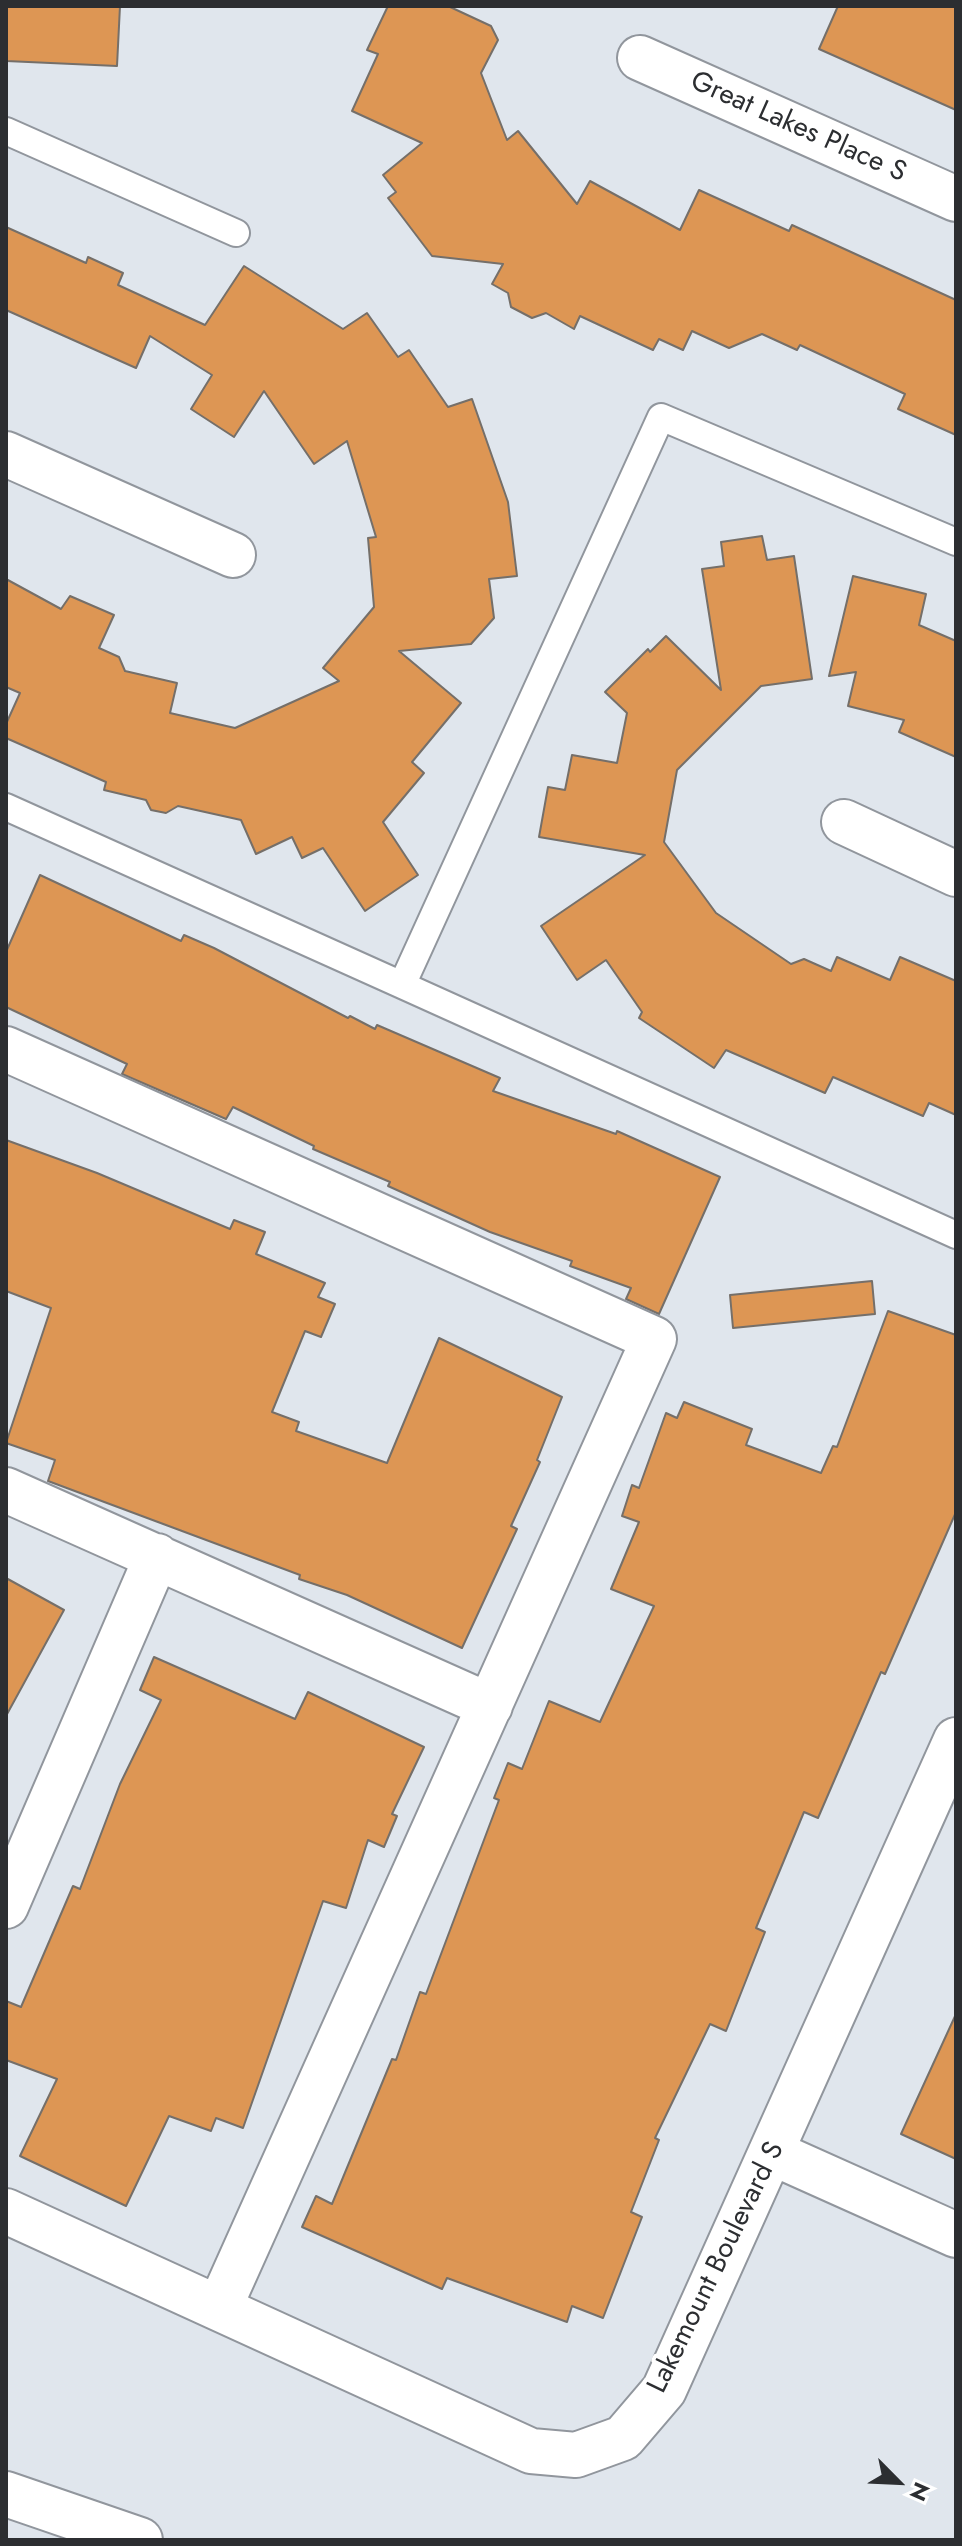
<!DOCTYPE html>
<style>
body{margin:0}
#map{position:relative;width:962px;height:2546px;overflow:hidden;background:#e0e6ed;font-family:Jost,sans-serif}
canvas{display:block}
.frame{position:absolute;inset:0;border:8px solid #2c2e31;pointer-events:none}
.north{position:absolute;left:858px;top:2442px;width:80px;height:80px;-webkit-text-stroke:6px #fff;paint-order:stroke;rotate:114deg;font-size:22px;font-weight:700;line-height:32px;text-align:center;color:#2c2e31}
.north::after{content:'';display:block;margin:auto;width:28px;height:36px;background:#2c2e31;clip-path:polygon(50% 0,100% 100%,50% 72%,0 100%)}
</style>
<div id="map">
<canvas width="962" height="2546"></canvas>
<div class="frame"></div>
<div class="north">N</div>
</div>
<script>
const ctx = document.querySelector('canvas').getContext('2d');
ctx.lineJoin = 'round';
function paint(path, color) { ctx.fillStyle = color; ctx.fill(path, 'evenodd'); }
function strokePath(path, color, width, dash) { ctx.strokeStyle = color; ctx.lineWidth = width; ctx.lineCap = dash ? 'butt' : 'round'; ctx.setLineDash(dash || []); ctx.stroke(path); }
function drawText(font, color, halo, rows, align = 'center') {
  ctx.font = font + ' Jost,sans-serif'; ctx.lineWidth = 8; ctx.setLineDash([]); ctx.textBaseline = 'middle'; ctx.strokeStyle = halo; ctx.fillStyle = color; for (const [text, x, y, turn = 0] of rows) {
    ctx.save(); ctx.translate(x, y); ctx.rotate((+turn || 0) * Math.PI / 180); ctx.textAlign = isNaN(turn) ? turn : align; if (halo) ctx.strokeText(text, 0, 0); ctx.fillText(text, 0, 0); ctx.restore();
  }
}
const building = new Path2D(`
 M 6,6 L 120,6 L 117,66 L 6,61 Z
 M 388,6 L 448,6 L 491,26 L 498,40 L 481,73 L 507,140 L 518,131 L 577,204 L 590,181 L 680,230 L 699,190 L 789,231 L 792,225 L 956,300 L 956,435 L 898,409 L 905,394 L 800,345 L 797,350 L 762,334 L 729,348 L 692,331 L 683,350 L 659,339 L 653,350 L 580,316 L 574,329 L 546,313 L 532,318 L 511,307 L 508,293 L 492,284 L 503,264 L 432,256 L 388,198 L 396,192 L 383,175 L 422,143 L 352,111 L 378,54 L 367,50 Z
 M 838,6 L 956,6 L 956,110 L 819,49 Z
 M 6,227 L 86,263 L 88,257 L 123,273 L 118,285 L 205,325 L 244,266 L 343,329 L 367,313 L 398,357 L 409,350 L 448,407 L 472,399 L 508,502 L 517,576 L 489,579 L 494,618 L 471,644 L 399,651 L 461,703 L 412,762 L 424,773 L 383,822 L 418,875 L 365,911 L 323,848 L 302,858 L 292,837 L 256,854 L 241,820 L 178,806 L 166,813 L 151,810 L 146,800 L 104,790 L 106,782 L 6,738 L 6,724 L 20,693 L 6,687 L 6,579 L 61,609 L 70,596 L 114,615 L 99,648 L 119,657 L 125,671 L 177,683 L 170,713 L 235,728 L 339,681 L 323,668 L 374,607 L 368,538 L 376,537 L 347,441 L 314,464 L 264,391 L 234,437 L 191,409 L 212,375 L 150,336 L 136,368 L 6,310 Z
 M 762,536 L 767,560 L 794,556 L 812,679 L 761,686 L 677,770 L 664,842 L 716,913 L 791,964 L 804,959 L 831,971 L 837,957 L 890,980 L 900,957 L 956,981 L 956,1115 L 929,1103 L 923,1116 L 833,1077 L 825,1093 L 726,1050 L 714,1068 L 639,1018 L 642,1012 L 606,960 L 577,980 L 541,926 L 645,855 L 539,837 L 548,787 L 565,790 L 572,755 L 617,763 L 627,713 L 605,692 L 648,649 L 650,652 L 666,636 L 721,690 L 702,569 L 724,566 L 721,542 Z
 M 853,576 L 926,594 L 919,625 L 956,641 L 956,757 L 899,732 L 904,720 L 848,706 L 856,672 L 829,676 Z
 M 40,875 L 181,941 L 184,935 L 214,948 L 348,1018 L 350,1016 L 375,1029 L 377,1025 L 500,1078 L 493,1091 L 616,1134 L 617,1131 L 720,1177 L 659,1314 L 626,1299 L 631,1288 L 570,1266 L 572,1261 L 490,1232 L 388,1186 L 390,1182 L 313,1149 L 314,1146 L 233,1107 L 226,1119 L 122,1074 L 127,1064 L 6,1007 L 6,952 Z
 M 6,1140 L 97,1173 L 230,1229 L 234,1220 L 265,1232 L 256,1254 L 325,1283 L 318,1297 L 335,1304 L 321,1337 L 305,1331 L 272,1412 L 299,1422 L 296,1431 L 387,1463 L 439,1338 L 562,1397 L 537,1460 L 540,1462 L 511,1526 L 517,1529 L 462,1648 L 347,1595 L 299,1579 L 300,1575 L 48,1481 L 55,1460 L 6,1443 L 51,1308 L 6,1291 Z
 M 872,1281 L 875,1314 L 733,1328 L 730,1295 Z
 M 888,1311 L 956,1335 L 956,1512 L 885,1674 L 881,1672 L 818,1818 L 804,1812 L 756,1928 L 765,1932 L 726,2031 L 710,2024 L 655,2138 L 659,2140 L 631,2212 L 642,2217 L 603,2318 L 572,2306 L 567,2322 L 447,2278 L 442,2289 L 302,2227 L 316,2196 L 332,2204 L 392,2059 L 396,2060 L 420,1992 L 426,1994 L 499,1800 L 494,1798 L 508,1763 L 522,1769 L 549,1701 L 600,1722 L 654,1606 L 611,1589 L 639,1522 L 622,1516 L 632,1485 L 639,1488 L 666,1413 L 677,1418 L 684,1402 L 752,1429 L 746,1445 L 821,1473 L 833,1446 L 837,1447 Z
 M 6,1578 L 64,1610 L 6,1716 Z
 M 154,1657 L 295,1719 L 308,1692 L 424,1747 L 392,1814 L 397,1816 L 384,1847 L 368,1840 L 346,1908 L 323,1901 L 243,2128 L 216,2118 L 211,2131 L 169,2116 L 126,2206 L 20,2156 L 57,2079 L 6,2060 L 6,2001 L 21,2007 L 73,1886 L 80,1889 L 120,1784 L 161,1700 L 140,1690 Z
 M 956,2014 L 956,2159 L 901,2134 Z`);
const service = new Path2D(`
 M 6,131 L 236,233
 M 956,542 L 661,417 L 402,985 L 956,1235
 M 6,807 L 402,985`);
const minor = new Path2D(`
 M 640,58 L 956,199
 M 6,454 L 233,555
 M 844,822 L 956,874
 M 6,1049 L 654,1339 L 220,2306
 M 6,1490 L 490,1706
 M 6,1906 L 157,1556
 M 773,2153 L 956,2235
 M 6,2211 L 531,2451 L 576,2455 L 623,2438 L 664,2390 L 956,1740`);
const trunk = new Path2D(`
 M 6,2494 L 140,2540`);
const streetNames = [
 ["Great Lakes Place S",798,128,24],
 ["Lakemount Boulevard S",717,2268,-64]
];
paint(building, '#dd9654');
strokePath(building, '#756f69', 2);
strokePath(service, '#91969d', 30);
strokePath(minor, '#91969d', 48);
strokePath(trunk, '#91969d', 48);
strokePath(service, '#fff', 26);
strokePath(minor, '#fff', 44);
strokePath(trunk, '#fff', 44);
drawText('28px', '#2c2e31', '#fff', streetNames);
</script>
